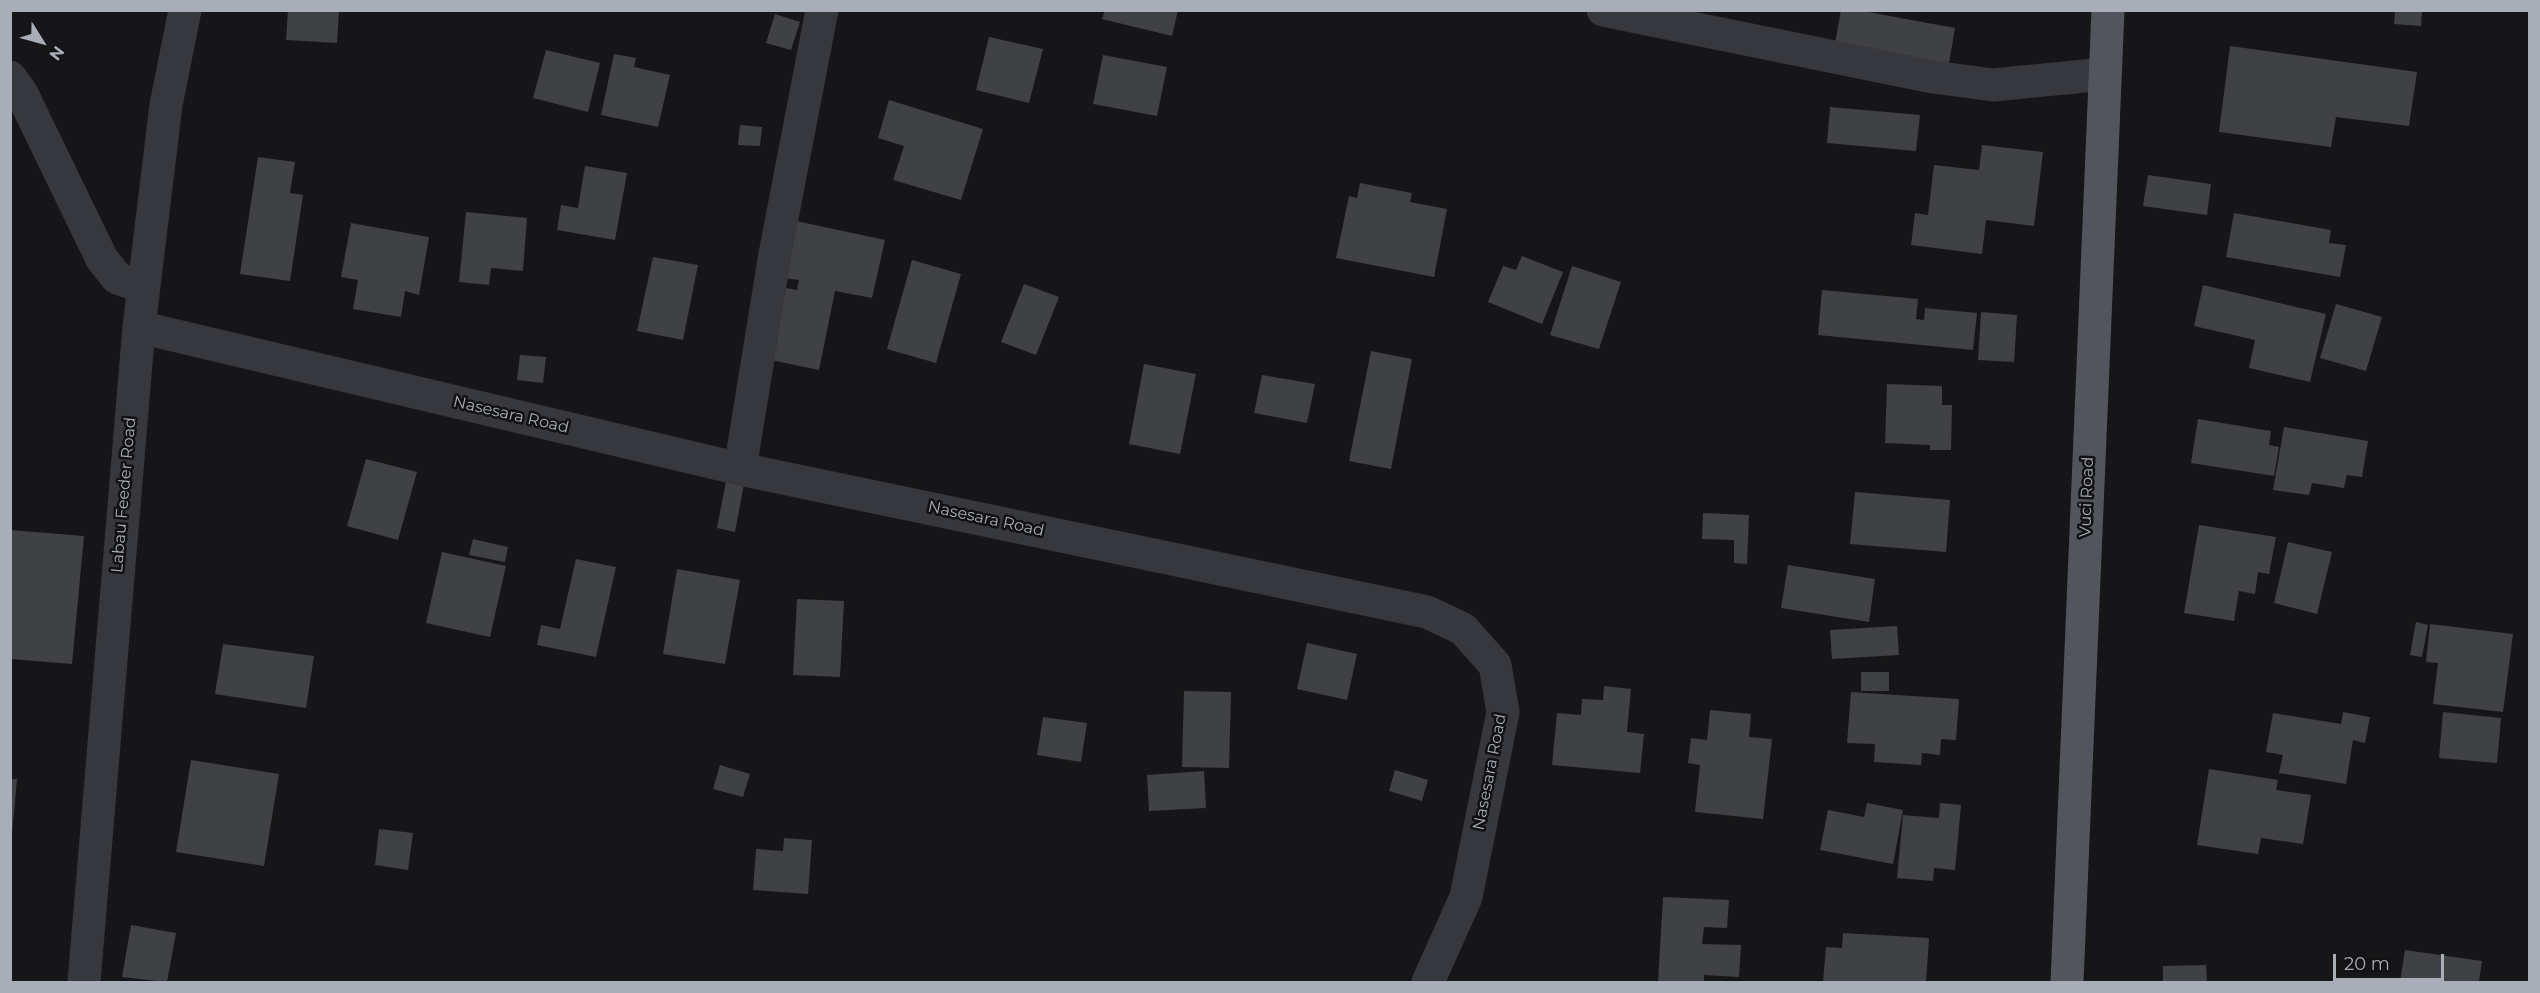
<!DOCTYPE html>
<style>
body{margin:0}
#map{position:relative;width:2540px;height:993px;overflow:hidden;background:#161618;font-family:Montserrat,sans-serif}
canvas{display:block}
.frame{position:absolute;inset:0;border:12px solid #a8adb8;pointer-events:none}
.north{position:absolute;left:12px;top:12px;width:60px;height:60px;-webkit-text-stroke:4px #111113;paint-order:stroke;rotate:127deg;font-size:16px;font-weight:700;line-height:24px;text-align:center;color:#a8adb8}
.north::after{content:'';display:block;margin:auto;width:21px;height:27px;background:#a8adb8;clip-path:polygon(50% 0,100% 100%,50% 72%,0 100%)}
.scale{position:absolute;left:2333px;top:954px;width:111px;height:27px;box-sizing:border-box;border:3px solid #a8adb8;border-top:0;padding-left:8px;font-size:18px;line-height:21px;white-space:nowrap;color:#a8adb8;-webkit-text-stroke:4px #111113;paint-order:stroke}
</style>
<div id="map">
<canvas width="2540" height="993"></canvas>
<div class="frame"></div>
<div class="north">N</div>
<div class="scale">20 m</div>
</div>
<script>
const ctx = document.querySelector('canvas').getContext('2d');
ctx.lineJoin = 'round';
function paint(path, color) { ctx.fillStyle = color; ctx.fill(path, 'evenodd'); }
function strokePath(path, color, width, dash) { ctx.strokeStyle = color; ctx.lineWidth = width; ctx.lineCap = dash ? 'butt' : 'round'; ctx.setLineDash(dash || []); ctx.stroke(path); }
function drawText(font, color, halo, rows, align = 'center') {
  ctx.font = font + ' Montserrat,sans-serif'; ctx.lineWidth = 5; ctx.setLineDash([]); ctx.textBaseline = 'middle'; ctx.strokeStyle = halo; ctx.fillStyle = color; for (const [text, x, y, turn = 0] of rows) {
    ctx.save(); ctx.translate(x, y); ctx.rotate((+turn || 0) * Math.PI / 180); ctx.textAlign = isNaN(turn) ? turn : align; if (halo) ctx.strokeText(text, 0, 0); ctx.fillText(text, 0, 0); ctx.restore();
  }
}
const building = new Path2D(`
 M 288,10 L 339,10 L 337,43 L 286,40 Z
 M 1105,10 L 1178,10 L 1172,36 L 1102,19 Z
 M 1841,10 L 1857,10 L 1955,28 L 1948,69 L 1834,49 Z
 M 2395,10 L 2422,10 L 2421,26 L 2394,24 Z
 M 775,14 L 800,22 L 791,50 L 766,43 Z
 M 989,37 L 1043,49 L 1029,103 L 976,90 Z
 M 2230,46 L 2417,72 L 2409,126 L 2336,117 L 2331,147 L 2219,132 Z
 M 546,50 L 600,63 L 588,112 L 533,98 Z
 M 614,54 L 636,58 L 634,67 L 670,75 L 658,127 L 601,115 Z
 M 1103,55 L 1167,67 L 1157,116 L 1093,104 Z
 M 889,100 L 983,129 L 961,200 L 893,180 L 904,146 L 878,138 Z
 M 1830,107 L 1920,115 L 1916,151 L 1827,143 Z
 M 740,125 L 762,127 L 760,146 L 738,145 Z
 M 1982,145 L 2043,152 L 2034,226 L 1986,220 L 1982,254 L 1911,245 L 1915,213 L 1928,215 L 1934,165 L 1979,170 Z
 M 258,157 L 295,162 L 290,193 L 303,195 L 290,281 L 240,274 Z
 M 585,166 L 627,173 L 615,240 L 557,230 L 561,205 L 578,208 Z
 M 2148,175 L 2211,184 L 2207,215 L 2143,206 Z
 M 1360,183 L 1412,193 L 1410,202 L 1447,209 L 1434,277 L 1336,258 L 1349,196 L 1357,198 Z
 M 466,212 L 527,218 L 523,271 L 491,268 L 489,285 L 459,282 Z
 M 2234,213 L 2331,230 L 2329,243 L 2346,245 L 2340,277 L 2226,257 Z
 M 796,221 L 885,240 L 872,298 L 835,291 L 819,370 L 771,360 L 786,288 L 797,290 L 799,280 L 784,278 Z
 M 351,223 L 429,237 L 419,295 L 405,291 L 401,317 L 353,309 L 358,280 L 341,277 Z
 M 1522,256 L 1563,272 L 1542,324 L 1488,302 L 1503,266 L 1516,270 Z
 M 653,257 L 698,265 L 683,340 L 637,331 Z
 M 912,260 L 961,274 L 936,363 L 887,349 Z
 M 1572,266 L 1621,282 L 1599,349 L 1550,335 Z
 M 1024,284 L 1059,297 L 1036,355 L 1001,342 Z
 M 2203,285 L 2326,314 L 2310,382 L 2249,368 L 2255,340 L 2194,326 Z
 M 1822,290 L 1918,299 L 1916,319 L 1924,320 L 1925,308 L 1977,313 L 1973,350 L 1818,335 Z
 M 2336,304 L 2382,317 L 2366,371 L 2320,358 Z
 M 1981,312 L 2017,315 L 2014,362 L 1978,360 Z
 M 1371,351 L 1412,359 L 1391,469 L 1349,461 Z
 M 520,355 L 546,357 L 543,383 L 517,380 Z
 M 1144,364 L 1196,374 L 1180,454 L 1129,444 Z
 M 1262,375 L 1315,384 L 1307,423 L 1254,413 Z
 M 1887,384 L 1942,386 L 1942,405 L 1952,405 L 1951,450 L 1930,450 L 1930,445 L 1885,443 Z
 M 2198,419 L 2271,431 L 2269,445 L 2279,447 L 2274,476 L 2191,463 Z
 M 2284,427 L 2368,441 L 2362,477 L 2347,475 L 2344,488 L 2312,483 L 2309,495 L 2273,490 Z
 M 366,459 L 417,472 L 398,540 L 347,526 Z
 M 727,476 L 745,479 L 735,532 L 717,528 Z
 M 1855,492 L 1950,500 L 1946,552 L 1850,544 Z
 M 1703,513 L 1749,515 L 1747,564 L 1734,563 L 1734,540 L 1702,539 Z
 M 2199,525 L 2276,537 L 2269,574 L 2258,572 L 2255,594 L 2239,591 L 2234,621 L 2184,613 Z
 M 10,530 L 84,536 L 72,664 L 10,659 Z
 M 473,539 L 508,547 L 505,562 L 469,555 Z
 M 2288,542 L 2332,552 L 2317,614 L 2274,603 Z
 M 442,552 L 506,566 L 490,637 L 426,623 Z
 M 576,559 L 616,567 L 596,657 L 537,645 L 541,625 L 560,629 Z
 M 1788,565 L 1875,579 L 1869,622 L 1781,608 Z
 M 677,569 L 740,580 L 725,664 L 663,654 Z
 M 797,599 L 844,601 L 840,677 L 793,675 Z
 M 2416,622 L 2428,625 L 2422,657 L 2410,655 Z
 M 2430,624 L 2513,634 L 2503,712 L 2433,704 L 2438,663 L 2426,662 Z
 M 1897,626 L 1899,655 L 1832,659 L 1830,630 Z
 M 1307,643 L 1357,654 L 1347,700 L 1297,689 Z
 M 223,644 L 314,656 L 306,708 L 215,694 Z
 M 1861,672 L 1889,672 L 1889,691 L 1861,691 Z
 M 1604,686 L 1631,689 L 1627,732 L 1644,734 L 1640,773 L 1552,765 L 1557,713 L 1581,715 L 1582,699 L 1603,700 Z
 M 1184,691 L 1231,692 L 1229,768 L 1182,767 Z
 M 1851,692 L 1959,699 L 1956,740 L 1941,739 L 1940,755 L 1922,753 L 1921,765 L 1874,762 L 1875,744 L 1847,743 Z
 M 1710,710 L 1751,714 L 1749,737 L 1772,739 L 1763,819 L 1695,812 L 1700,765 L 1688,763 L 1691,738 L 1707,740 Z
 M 2343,712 L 2370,717 L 2365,743 L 2353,740 L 2346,784 L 2279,773 L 2283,755 L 2266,752 L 2273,713 L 2341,724 Z
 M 2443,712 L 2501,718 L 2497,763 L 2439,758 Z
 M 1043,717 L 1087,723 L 1081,762 L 1037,755 Z
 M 191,760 L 279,774 L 264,866 L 176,852 Z
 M 720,765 L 750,774 L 743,797 L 713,789 Z
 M 2209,769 L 2278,780 L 2276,790 L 2311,795 L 2303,844 L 2261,838 L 2258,854 L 2197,845 Z
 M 1395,770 L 1428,780 L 1422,801 L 1389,791 Z
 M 1204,771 L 1206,808 L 1149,811 L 1147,775 Z
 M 10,779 L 17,779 L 12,834 L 10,834 Z
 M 1867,803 L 1903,810 L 1893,864 L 1820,850 L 1828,810 L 1864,817 Z
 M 1940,803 L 1961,805 L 1955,870 L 1934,868 L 1933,881 L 1897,878 L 1903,815 L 1939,818 Z
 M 379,829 L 413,833 L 408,870 L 375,865 Z
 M 784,838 L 812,840 L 808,894 L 753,890 L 756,849 L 783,851 Z
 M 1663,897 L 1729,900 L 1727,928 L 1704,927 L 1702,944 L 1741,945 L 1739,977 L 1704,975 L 1704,982 L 1658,982 Z
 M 131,925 L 176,933 L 167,982 L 122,977 Z
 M 1843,933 L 1929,938 L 1926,982 L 1823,982 L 1826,947 L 1842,948 Z
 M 2405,950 L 2482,961 L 2479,982 L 2400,982 Z
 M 2206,965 L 2207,982 L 2163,982 L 2163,966 Z`);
const minor = new Path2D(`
 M 1603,10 L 1933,77 L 1993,85 L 2105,74
 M 10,77 L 21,92 L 102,259 L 117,278 L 143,287
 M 139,327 L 740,469 L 1427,612 L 1463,629 L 1495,665 L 1503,712 L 1466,897 L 1428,982
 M 740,469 L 775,254 L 822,10
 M 84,982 L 139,327 L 166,105 L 185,10`);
const major = new Path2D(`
 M 2067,982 L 2108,10`);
const streetNames = [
 ["Nasesara Road",511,415,13],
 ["Labau Feeder Road",124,495,-85],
 ["Vuci Road",2087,497,-88],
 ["Nasesara Road",986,519,12],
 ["Nasesara Road",1490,772,-79]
];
paint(building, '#404145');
strokePath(minor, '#37383d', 33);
strokePath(major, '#53555c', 33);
drawText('16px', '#a8adb8', '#111113', streetNames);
</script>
